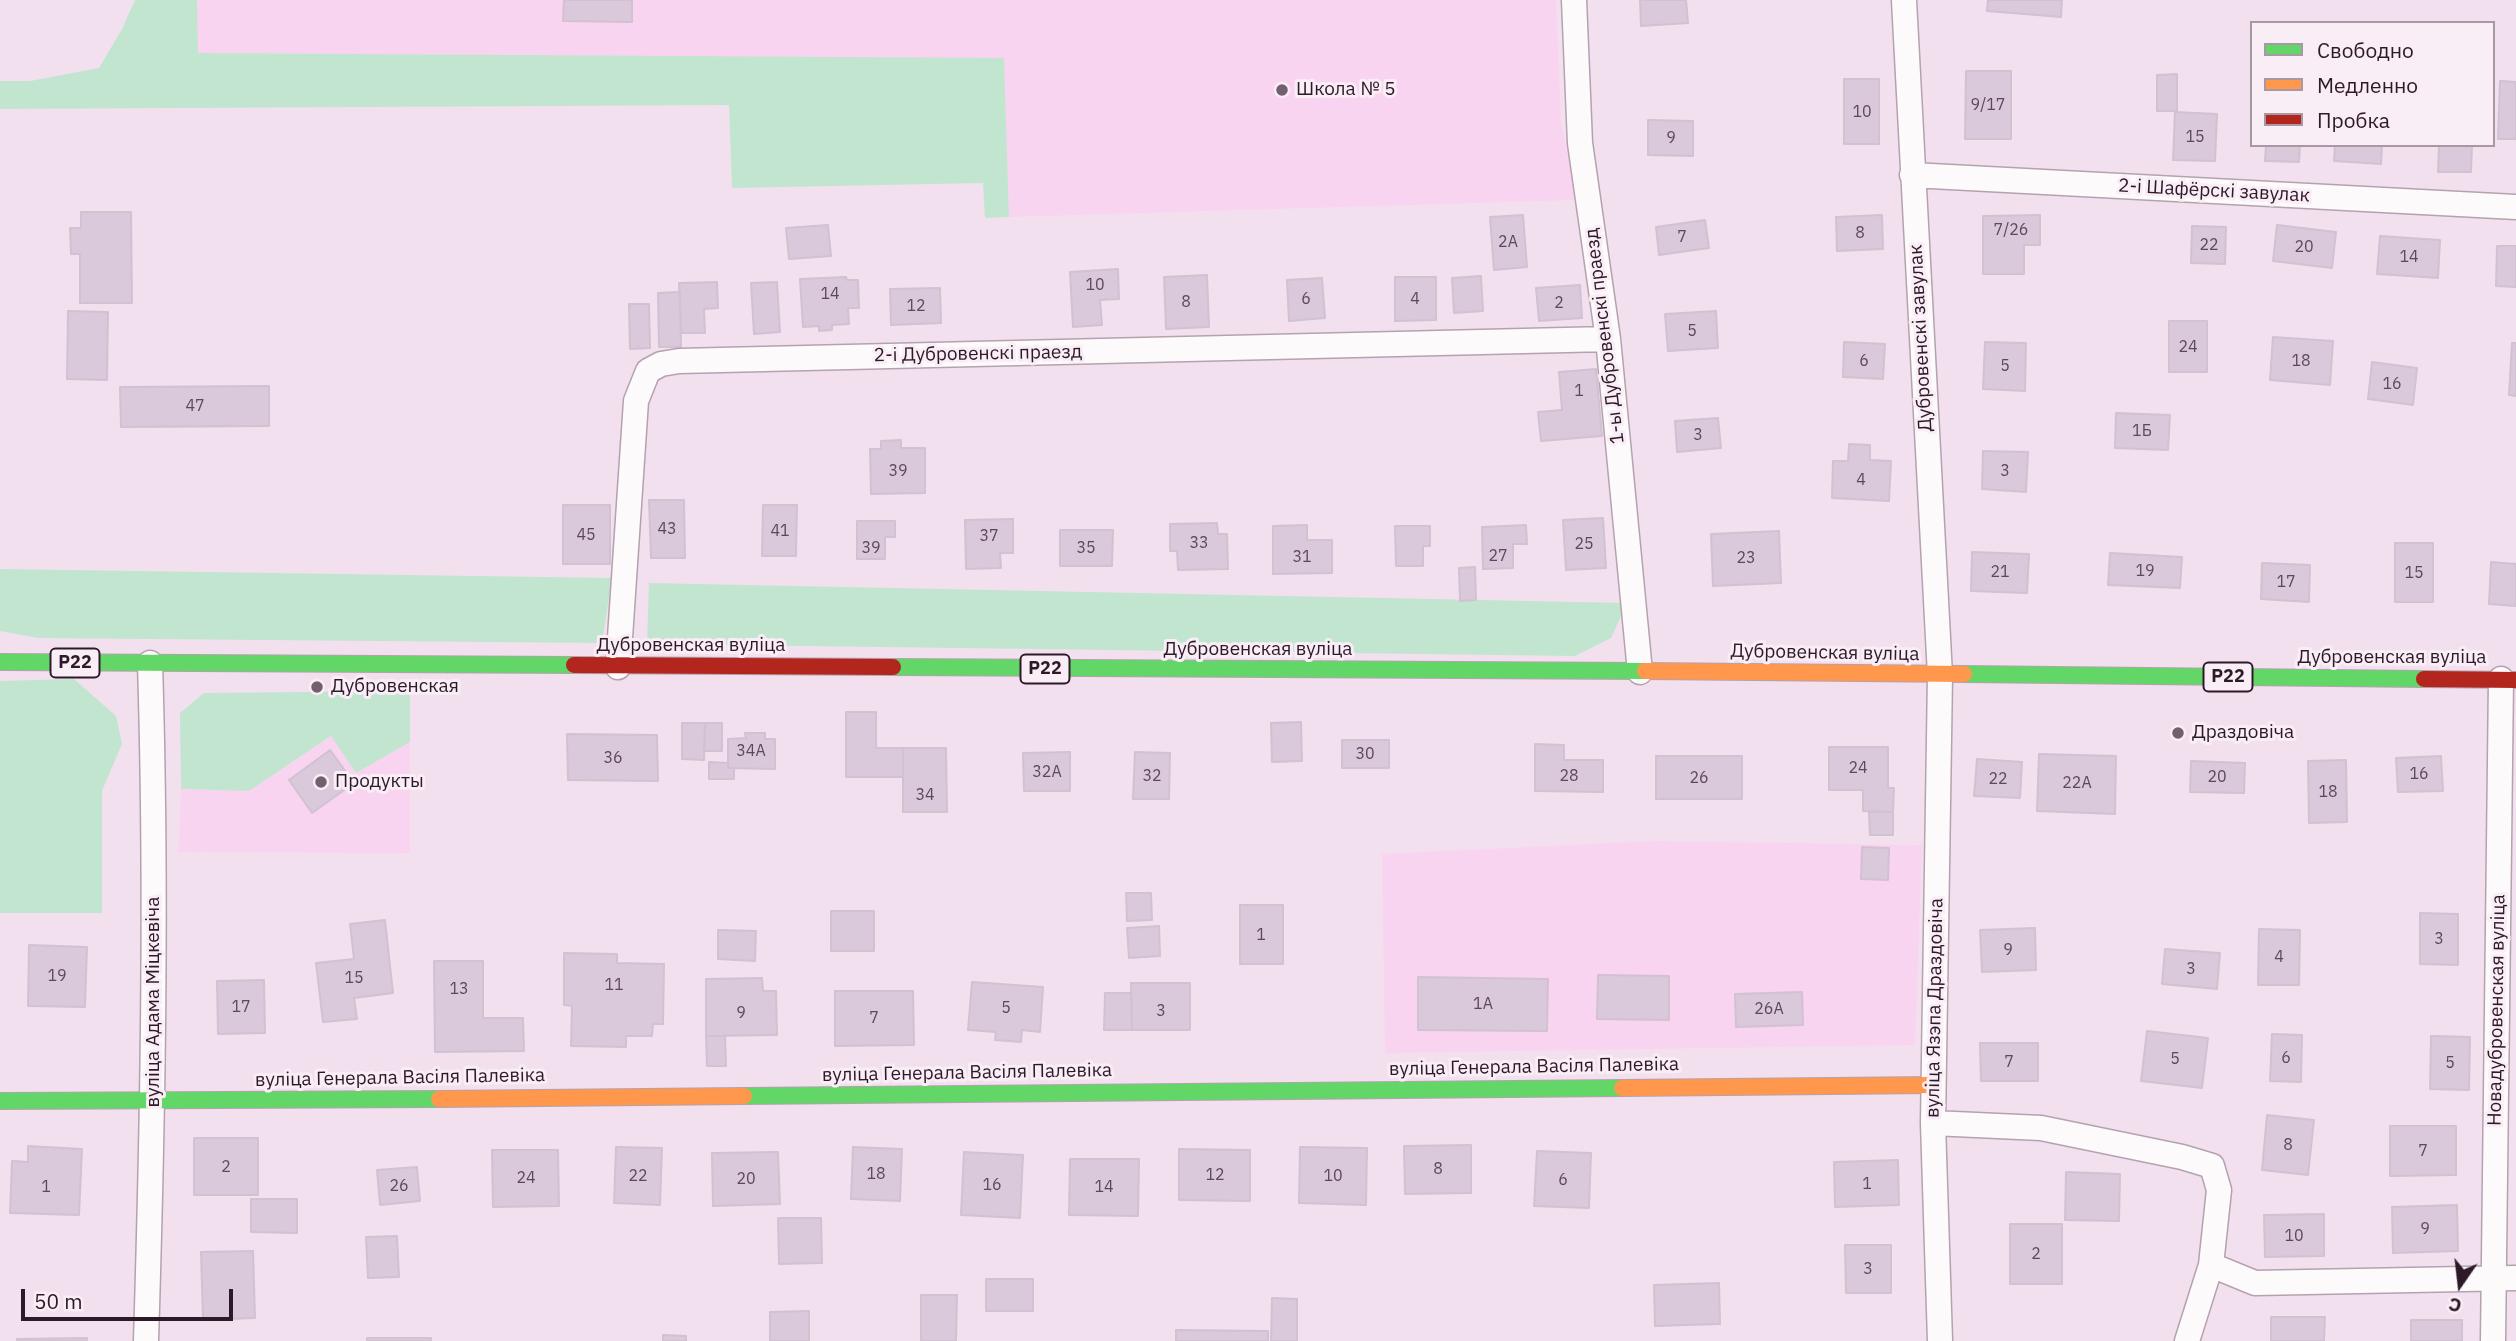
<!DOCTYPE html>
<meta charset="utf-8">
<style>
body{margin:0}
#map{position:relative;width:2516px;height:1341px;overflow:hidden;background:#f3e0ee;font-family:"IBM Plex Sans",sans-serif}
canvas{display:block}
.legend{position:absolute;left:2250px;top:21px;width:245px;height:126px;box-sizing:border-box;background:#f9edf6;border:2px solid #a898a4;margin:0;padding:9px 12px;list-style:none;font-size:21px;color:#2e1929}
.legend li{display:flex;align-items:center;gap:14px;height:35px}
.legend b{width:35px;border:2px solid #a898a4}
.north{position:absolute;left:2425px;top:1250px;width:70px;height:70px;-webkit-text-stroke:5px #f9edf6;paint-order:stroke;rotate:194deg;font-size:19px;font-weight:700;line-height:28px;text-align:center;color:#2e1929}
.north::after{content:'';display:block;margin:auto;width:24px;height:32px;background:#2e1929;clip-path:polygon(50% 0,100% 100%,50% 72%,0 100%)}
.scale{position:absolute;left:21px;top:1289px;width:212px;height:32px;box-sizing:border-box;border:4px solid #2e1929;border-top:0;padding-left:9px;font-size:21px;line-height:24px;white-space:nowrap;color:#2e1929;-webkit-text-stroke:5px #f9edf6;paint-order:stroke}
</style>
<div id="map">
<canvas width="2516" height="1341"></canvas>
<ul class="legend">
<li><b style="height:9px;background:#63d668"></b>Свободно</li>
<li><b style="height:9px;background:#ff974d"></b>Медленно</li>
<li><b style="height:9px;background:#b3261e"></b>Пробка</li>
</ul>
<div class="north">С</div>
<div class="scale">50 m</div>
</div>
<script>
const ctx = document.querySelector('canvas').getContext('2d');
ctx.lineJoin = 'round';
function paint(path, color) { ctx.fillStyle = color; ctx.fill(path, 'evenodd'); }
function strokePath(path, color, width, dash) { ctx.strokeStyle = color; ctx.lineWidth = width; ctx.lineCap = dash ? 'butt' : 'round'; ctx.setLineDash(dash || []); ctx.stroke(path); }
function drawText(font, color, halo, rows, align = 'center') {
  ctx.font = font + ' "IBM Plex Sans",sans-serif'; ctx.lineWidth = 6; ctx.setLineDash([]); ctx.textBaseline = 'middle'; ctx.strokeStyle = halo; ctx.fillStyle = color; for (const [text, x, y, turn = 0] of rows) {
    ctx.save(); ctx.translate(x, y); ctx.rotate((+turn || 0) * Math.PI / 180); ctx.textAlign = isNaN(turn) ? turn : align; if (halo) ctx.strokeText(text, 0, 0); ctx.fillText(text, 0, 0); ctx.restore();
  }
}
const built = new Path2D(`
 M 197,0 L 1556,0 L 1561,122 L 1577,200 L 1009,217 L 1004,59 L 197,53 Z
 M 332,736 L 356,773 L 410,742 L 410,853 L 179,852 L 181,789 L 249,791 Z
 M 1655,841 L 1922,845 L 1915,1045 L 1385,1053 L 1382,854 Z`);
const green = new Path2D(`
 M 135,0 L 197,0 L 198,53 L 1004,58 L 1009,217 L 985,218 L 983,183 L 732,188 L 729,105 L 0,109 L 0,81 L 30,81 L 99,68 L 122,29 Z
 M 0,569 L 612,578 L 602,643 L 38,638 L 0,631 Z
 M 649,583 L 1627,603 L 1611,638 L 1575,656 L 647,644 Z
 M 74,679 L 116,716 L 122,744 L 102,791 L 102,913 L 0,913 L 0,681 Z
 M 410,691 L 410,742 L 356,773 L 331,736 L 249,791 L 181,789 L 180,713 L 204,693 Z`);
const building = new Path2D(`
 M 564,0 L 632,0 L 632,22 L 563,21 Z
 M 1640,0 L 1686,0 L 1688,23 L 1641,26 Z
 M 1988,0 L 2062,0 L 2061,17 L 1987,11 Z
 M 1966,71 L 2011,71 L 2011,139 L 1965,139 Z
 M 2177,74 L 2177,111 L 2157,111 L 2157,75 Z
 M 1844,79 L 1879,79 L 1879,144 L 1844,144 Z
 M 2500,81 L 2516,82 L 2516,139 L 2498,139 Z
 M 2175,112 L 2217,114 L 2215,161 L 2173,160 Z
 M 1648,120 L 1693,121 L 1693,156 L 1648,155 Z
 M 2266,145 L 2300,145 L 2299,162 L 2265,161 Z
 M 2335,145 L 2382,145 L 2381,164 L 2334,161 Z
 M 2439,145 L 2472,145 L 2471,172 L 2438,172 Z
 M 81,212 L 131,212 L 132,303 L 80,303 L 80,254 L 71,254 L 70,228 L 81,228 Z
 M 1523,215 L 1527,267 L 1494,270 L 1490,217 Z
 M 1882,215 L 1883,249 L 1837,251 L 1836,217 Z
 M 2040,215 L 2040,245 L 2024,245 L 2024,274 L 1983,274 L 1983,216 Z
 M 1705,220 L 1709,248 L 1659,255 L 1656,227 Z
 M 828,225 L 831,256 L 789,259 L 786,228 Z
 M 2277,225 L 2336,232 L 2332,268 L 2273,261 Z
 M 2192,226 L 2226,227 L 2225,264 L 2191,263 Z
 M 2380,236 L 2440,240 L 2438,278 L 2377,274 Z
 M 2497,246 L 2516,246 L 2516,287 L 2496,286 Z
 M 1118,269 L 1119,299 L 1100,300 L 1102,325 L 1073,327 L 1070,272 Z
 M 1207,275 L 1209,327 L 1166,329 L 1164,277 Z
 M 1481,276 L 1483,311 L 1454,313 L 1452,278 Z
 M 846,277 L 847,280 L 858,280 L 859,308 L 848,308 L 849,324 L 832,325 L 832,330 L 819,331 L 819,326 L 803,327 L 800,279 Z
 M 1395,277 L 1436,277 L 1436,320 L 1395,321 Z
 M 1322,278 L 1325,318 L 1289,321 L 1287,280 Z
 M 717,282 L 718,308 L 704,309 L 705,333 L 681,333 L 679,283 Z
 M 777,282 L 780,332 L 754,334 L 751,283 Z
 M 1580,285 L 1582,318 L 1539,321 L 1536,288 Z
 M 940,288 L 941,323 L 891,325 L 890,289 Z
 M 680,292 L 681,347 L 659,347 L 658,293 Z
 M 629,304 L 649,304 L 650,348 L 630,349 Z
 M 68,311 L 108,312 L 107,380 L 67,379 Z
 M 1716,311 L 1718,348 L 1668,351 L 1665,314 Z
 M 2169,321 L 2207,321 L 2207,372 L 2169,372 Z
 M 2273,337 L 2333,341 L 2330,385 L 2270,380 Z
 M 1844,342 L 1885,344 L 1883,379 L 1843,377 Z
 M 1985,342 L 2026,343 L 2025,391 L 1983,389 Z
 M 2512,343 L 2516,343 L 2516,396 L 2509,395 Z
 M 2372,362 L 2417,368 L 2413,405 L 2368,399 Z
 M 1596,369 L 1602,436 L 1541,441 L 1538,412 L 1562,410 L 1559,372 Z
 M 269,386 L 269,426 L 121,427 L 120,387 Z
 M 2116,413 L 2170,415 L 2168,450 L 2115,448 Z
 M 1718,418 L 1721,448 L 1677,452 L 1675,421 Z
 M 901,440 L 901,448 L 925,448 L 925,493 L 871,494 L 870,449 L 881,449 L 881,441 Z
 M 1849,444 L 1870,445 L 1870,460 L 1891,461 L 1889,501 L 1832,498 L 1833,461 L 1848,461 Z
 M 1983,451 L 2028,452 L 2026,492 L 1982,489 Z
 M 649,500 L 684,500 L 685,558 L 651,558 Z
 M 563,505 L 610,505 L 610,564 L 563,564 Z
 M 763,505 L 797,505 L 796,556 L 762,556 Z
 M 1603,518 L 1606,568 L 1566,570 L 1563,520 Z
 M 1013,519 L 1013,553 L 1000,553 L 1001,568 L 966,569 L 965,520 Z
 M 857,521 L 895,521 L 895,537 L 885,537 L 885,559 L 857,559 Z
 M 1217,523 L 1218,534 L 1227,534 L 1228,569 L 1178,570 L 1177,551 L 1170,551 L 1170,524 Z
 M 1307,525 L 1307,540 L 1332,540 L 1332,573 L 1273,574 L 1273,526 Z
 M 1526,525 L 1527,544 L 1513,544 L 1513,568 L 1483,569 L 1482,527 Z
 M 1395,526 L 1430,526 L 1430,546 L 1423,546 L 1423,566 L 1396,566 Z
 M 1060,530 L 1113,530 L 1112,566 L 1060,566 Z
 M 1779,531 L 1781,583 L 1713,586 L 1711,534 Z
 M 2395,543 L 2433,543 L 2433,602 L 2395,602 Z
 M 1972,552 L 2029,554 L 2027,593 L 1971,591 Z
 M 2110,553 L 2182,557 L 2180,588 L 2108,585 Z
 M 2491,562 L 2516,564 L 2516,606 L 2489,604 Z
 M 2262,563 L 2310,565 L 2309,602 L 2261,599 Z
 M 1475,567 L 1476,600 L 1460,601 L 1459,568 Z
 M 846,712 L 876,712 L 876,748 L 903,748 L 903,777 L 846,777 Z
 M 1301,722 L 1302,761 L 1272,762 L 1271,723 Z
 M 682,723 L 705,723 L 704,760 L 682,759 Z
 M 705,723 L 722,723 L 722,751 L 704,751 Z
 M 745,733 L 765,733 L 765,739 L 775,739 L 775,769 L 728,768 L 728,739 L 746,738 Z
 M 567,734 L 657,735 L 658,781 L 568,780 Z
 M 1342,740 L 1389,740 L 1389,768 L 1342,768 Z
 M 1535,744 L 1564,745 L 1564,760 L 1603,760 L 1603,792 L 1535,791 Z
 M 1829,747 L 1888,747 L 1888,788 L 1894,788 L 1893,812 L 1863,811 L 1863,790 L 1829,790 Z
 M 903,748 L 946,748 L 947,812 L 903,812 Z
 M 330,750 L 354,783 L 312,813 L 289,780 Z
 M 1070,752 L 1070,791 L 1024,791 L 1023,753 Z
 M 1135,752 L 1170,753 L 1169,799 L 1133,799 Z
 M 2039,754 L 2116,756 L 2115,814 L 2037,811 Z
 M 1656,756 L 1742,756 L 1742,799 L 1656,799 Z
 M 2441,756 L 2443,791 L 2398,792 L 2396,758 Z
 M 1977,759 L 2022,762 L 2020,798 L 1974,796 Z
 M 2346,760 L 2347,822 L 2309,823 L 2308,761 Z
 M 2191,761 L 2245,763 L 2244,793 L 2190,792 Z
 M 709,762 L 728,763 L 728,768 L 734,768 L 734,779 L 709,779 Z
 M 1869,812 L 1893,812 L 1893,835 L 1870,835 Z
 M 1862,847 L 1889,848 L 1888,880 L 1861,879 Z
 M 1126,893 L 1151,893 L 1152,920 L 1127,921 Z
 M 1240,905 L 1283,905 L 1283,964 L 1240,964 Z
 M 831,911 L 874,911 L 874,951 L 831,951 Z
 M 2420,913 L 2458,914 L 2458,965 L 2420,964 Z
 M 385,920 L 393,993 L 354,998 L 357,1019 L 323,1022 L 316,963 L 354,959 L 350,924 Z
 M 1159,926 L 1160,956 L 1129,958 L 1127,928 Z
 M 2035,928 L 2036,970 L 1982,972 L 1980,930 Z
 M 2259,929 L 2300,930 L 2299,985 L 2258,985 Z
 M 718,930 L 756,931 L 755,961 L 718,959 Z
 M 29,945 L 87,947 L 85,1007 L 28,1006 Z
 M 2165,949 L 2220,953 L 2217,989 L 2162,984 Z
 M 564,953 L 617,954 L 617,963 L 664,964 L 663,1024 L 653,1024 L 652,1036 L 626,1036 L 626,1047 L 571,1046 L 572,1006 L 564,1005 Z
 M 434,961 L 483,961 L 483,1018 L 523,1018 L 524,1051 L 435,1052 Z
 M 1598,975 L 1669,976 L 1669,1020 L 1597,1019 Z
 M 1418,977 L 1548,979 L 1547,1031 L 1418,1030 Z
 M 762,978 L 763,991 L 776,991 L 777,1035 L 706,1036 L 706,979 Z
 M 264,980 L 265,1033 L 218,1034 L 217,981 Z
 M 972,982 L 1043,987 L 1040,1032 L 1022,1030 L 1021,1042 L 995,1040 L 996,1032 L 968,1030 Z
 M 1131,983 L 1190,983 L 1190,1030 L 1132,1030 Z
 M 835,991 L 913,991 L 914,1045 L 835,1046 Z
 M 1802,992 L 1803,1025 L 1736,1027 L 1735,994 Z
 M 1105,993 L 1131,993 L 1132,1030 L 1104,1030 Z
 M 2147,1031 L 2208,1038 L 2202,1088 L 2141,1081 Z
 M 2272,1034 L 2302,1035 L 2301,1082 L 2270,1081 Z
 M 706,1036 L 725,1036 L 726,1066 L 707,1066 Z
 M 2431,1036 L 2470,1037 L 2469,1090 L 2430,1089 Z
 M 1980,1043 L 2038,1043 L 2038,1081 L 1981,1081 Z
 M 2267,1115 L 2314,1120 L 2308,1175 L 2262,1170 Z
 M 2390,1126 L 2456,1126 L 2456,1175 L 2390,1176 Z
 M 194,1138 L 258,1138 L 258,1195 L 194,1195 Z
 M 1471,1145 L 1471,1193 L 1405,1194 L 1404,1146 Z
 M 28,1146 L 82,1149 L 79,1215 L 10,1213 L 12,1161 L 28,1162 Z
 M 616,1147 L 662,1148 L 660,1205 L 614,1203 Z
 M 853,1147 L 902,1149 L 900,1201 L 851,1199 Z
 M 1300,1147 L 1367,1148 L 1366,1205 L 1299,1203 Z
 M 1179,1149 L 1250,1150 L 1250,1201 L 1179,1200 Z
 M 492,1150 L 558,1150 L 559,1206 L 493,1207 Z
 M 1537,1151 L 1591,1153 L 1589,1208 L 1534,1206 Z
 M 778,1152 L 780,1204 L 713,1206 L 712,1153 Z
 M 964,1152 L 1023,1155 L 1020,1218 L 961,1215 Z
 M 1070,1159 L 1139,1159 L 1138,1216 L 1069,1215 Z
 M 1898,1160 L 1899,1205 L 1835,1207 L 1834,1162 Z
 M 417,1167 L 420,1201 L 380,1205 L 377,1170 Z
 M 2066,1172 L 2120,1174 L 2119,1221 L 2065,1220 Z
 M 251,1199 L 297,1199 L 297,1233 L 251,1232 Z
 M 2457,1205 L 2458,1251 L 2393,1253 L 2392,1207 Z
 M 2324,1214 L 2324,1256 L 2265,1257 L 2264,1215 Z
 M 778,1218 L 821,1218 L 822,1263 L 779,1264 Z
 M 2010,1224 L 2062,1224 L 2062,1284 L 2010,1284 Z
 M 397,1236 L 399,1277 L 368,1278 L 366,1237 Z
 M 1845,1245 L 1891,1245 L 1891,1293 L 1846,1293 Z
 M 253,1251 L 255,1318 L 203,1320 L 201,1252 Z
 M 986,1279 L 1033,1279 L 1033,1311 L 986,1311 Z
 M 1719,1283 L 1720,1324 L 1655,1326 L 1654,1285 Z
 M 921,1295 L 957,1295 L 956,1341 L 921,1341 Z
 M 1272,1298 L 1297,1299 L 1297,1341 L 1271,1341 Z
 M 809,1311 L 809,1341 L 770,1341 L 770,1312 Z
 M 2271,1317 L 2325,1317 L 2324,1341 L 2271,1341 Z
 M 2411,1320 L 2462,1320 L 2462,1341 L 2411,1341 Z
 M 1176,1330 L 1268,1331 L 1268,1341 L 1176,1341 Z
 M 663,1335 L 686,1336 L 686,1341 L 663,1341 Z
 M 87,1338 L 87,1341 L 17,1341 L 17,1339 Z
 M 367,1338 L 431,1338 L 431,1341 L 367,1341 Z`);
const street = new Path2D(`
 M 1574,0 L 1580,143 L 1608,339 L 1640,672
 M 1904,0 L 1940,675 L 1933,1123 L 1940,1341
 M 1912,175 L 2516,207
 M 618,667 L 636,401 L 648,371 L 661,364 L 679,361 L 1608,339
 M 1933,1123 L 2041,1128 L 2182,1157 L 2212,1166 L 2219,1190 L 2211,1265 L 2187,1341
 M 2211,1265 L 2255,1283 L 2516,1278
 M 146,1341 C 153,1115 157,889 150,663
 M 2493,1341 L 2501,679`);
const fast = new Path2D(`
 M 0,662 L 574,665
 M 893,667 L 1645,671
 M 1964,674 L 2424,679
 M 744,1096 L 1622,1088
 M 0,1101 L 439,1099`);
const slow = new Path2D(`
 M 1645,671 L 1964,674
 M 1622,1088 L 1934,1085
 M 439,1099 L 744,1096`);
const jam = new Path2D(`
 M 574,665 L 893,667
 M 2424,679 L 2516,680`);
const markers = [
 [1282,90,7,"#735f6e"],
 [317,687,7,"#735f6e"],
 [2178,733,7,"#735f6e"],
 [321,782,7,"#735f6e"]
];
const numberNames = [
 ["9/17",1988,105],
 ["10",1862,112],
 ["15",2195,137],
 ["9",1671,138],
 ["7/26",2011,230],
 ["8",1860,233],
 ["7",1682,237],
 ["2А",1508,242],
 ["22",2209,245],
 ["20",2304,247],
 ["14",2409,257],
 ["10",1095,285],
 ["14",830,294],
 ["6",1306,299],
 ["4",1415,299],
 ["8",1186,302],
 ["2",1559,303],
 ["12",916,306],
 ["5",1692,331],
 ["24",2188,347],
 ["6",1864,361],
 ["18",2301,361],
 ["5",2005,366],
 ["16",2392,384],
 ["1",1579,391],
 ["47",195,406],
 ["1Б",2142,431],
 ["3",1698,435],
 ["39",898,471],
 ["3",2005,471],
 ["4",1861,480],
 ["43",667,529],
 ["41",780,531],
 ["45",586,535],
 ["37",989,536],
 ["33",1199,543],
 ["25",1584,544],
 ["39",871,548],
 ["35",1086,548],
 ["27",1498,556],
 ["31",1302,557],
 ["23",1746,558],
 ["19",2145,571],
 ["21",2000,572],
 ["15",2414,573],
 ["17",2286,582],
 ["34А",751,751],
 ["30",1365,754],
 ["36",613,758],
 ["24",1858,768],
 ["32А",1047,772],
 ["16",2419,774],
 ["32",1152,776],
 ["28",1569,776],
 ["20",2217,777],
 ["26",1699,778],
 ["22",1998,779],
 ["22А",2077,783],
 ["18",2328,792],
 ["34",925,795],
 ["1",1261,935],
 ["3",2439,939],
 ["9",2008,950],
 ["4",2279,957],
 ["3",2191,969],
 ["19",57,976],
 ["15",354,978],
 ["11",614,985],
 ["13",459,989],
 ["1А",1483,1004],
 ["17",241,1007],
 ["5",1006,1008],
 ["26А",1769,1009],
 ["3",1161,1011],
 ["9",741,1013],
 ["7",874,1018],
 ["6",2286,1058],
 ["5",2175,1059],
 ["7",2009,1062],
 ["5",2450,1063],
 ["8",2288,1145],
 ["7",2423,1151],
 ["2",226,1167],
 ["8",1438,1169],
 ["18",876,1174],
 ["12",1215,1175],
 ["22",638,1176],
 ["10",1333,1176],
 ["24",526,1178],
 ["20",746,1179],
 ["6",1563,1180],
 ["1",1867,1184],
 ["16",992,1185],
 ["26",399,1186],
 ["1",46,1187],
 ["14",1104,1187],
 ["9",2425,1229],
 ["10",2294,1236],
 ["2",2036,1254],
 ["3",1868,1269]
];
const shields = [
 [75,663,49],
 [1045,669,49],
 [2228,677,49]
];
const shieldNames = [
 ["Р22",75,663],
 ["Р22",1045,669],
 ["Р22",2228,677]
];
const poiNames = [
 ["Школа № 5",1296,90],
 ["Дубровенская",331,687],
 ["Драздовіча",2192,733],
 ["Продукты",335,782]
];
const streetNames = [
 ["2-і Шафёрскі завулак",2214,191,3],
 ["1-ы Дубровенскі праезд",1605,336,-97],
 ["Дубровенскі завулак",1921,338,-93],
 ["2-і Дубровенскі праезд",978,354,-1],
 ["Дубровенская вуліца",691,646],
 ["Дубровенская вуліца",1258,650],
 ["Дубровенская вуліца",1825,653,1],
 ["Дубровенская вуліца",2392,658],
 ["вуліца Адама Міцкевіча",154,1002,-90],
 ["вуліца Язэпа Драздовіча",1935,1008,-89],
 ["Новадубровенская вуліца",2497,1010,-89],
 ["вуліца Генерала Васіля Палевіка",1534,1067,-1],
 ["вуліца Генерала Васіля Палевіка",967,1073,-1],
 ["вуліца Генерала Васіля Палевіка",400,1078,-1]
];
paint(built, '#f9d4f0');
paint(green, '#c2e5d0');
paint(building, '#dac8db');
strokePath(building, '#d1c1d1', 2);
strokePath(street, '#b4a2af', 27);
strokePath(fast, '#b4a2af', 18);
strokePath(slow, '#b4a2af', 18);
strokePath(jam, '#b4a2af', 18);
strokePath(street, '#fdfafc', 24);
strokePath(fast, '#63d668', 16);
strokePath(slow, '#ff974d', 16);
strokePath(jam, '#b3261e', 16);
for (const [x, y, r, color] of markers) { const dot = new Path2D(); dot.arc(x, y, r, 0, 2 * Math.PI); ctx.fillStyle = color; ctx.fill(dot); strokePath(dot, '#f9edf6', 2.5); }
drawText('16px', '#5d4859', null, numberNames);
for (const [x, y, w] of shields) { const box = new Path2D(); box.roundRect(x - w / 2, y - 14.5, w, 29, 5); ctx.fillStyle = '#f9edf6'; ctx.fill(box); strokePath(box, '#2e1929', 2); }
drawText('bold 18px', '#2e1929', null, shieldNames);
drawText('19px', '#2e1929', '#f9edf6', poiNames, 'left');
drawText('19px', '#2e1929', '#f9edf6', streetNames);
</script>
